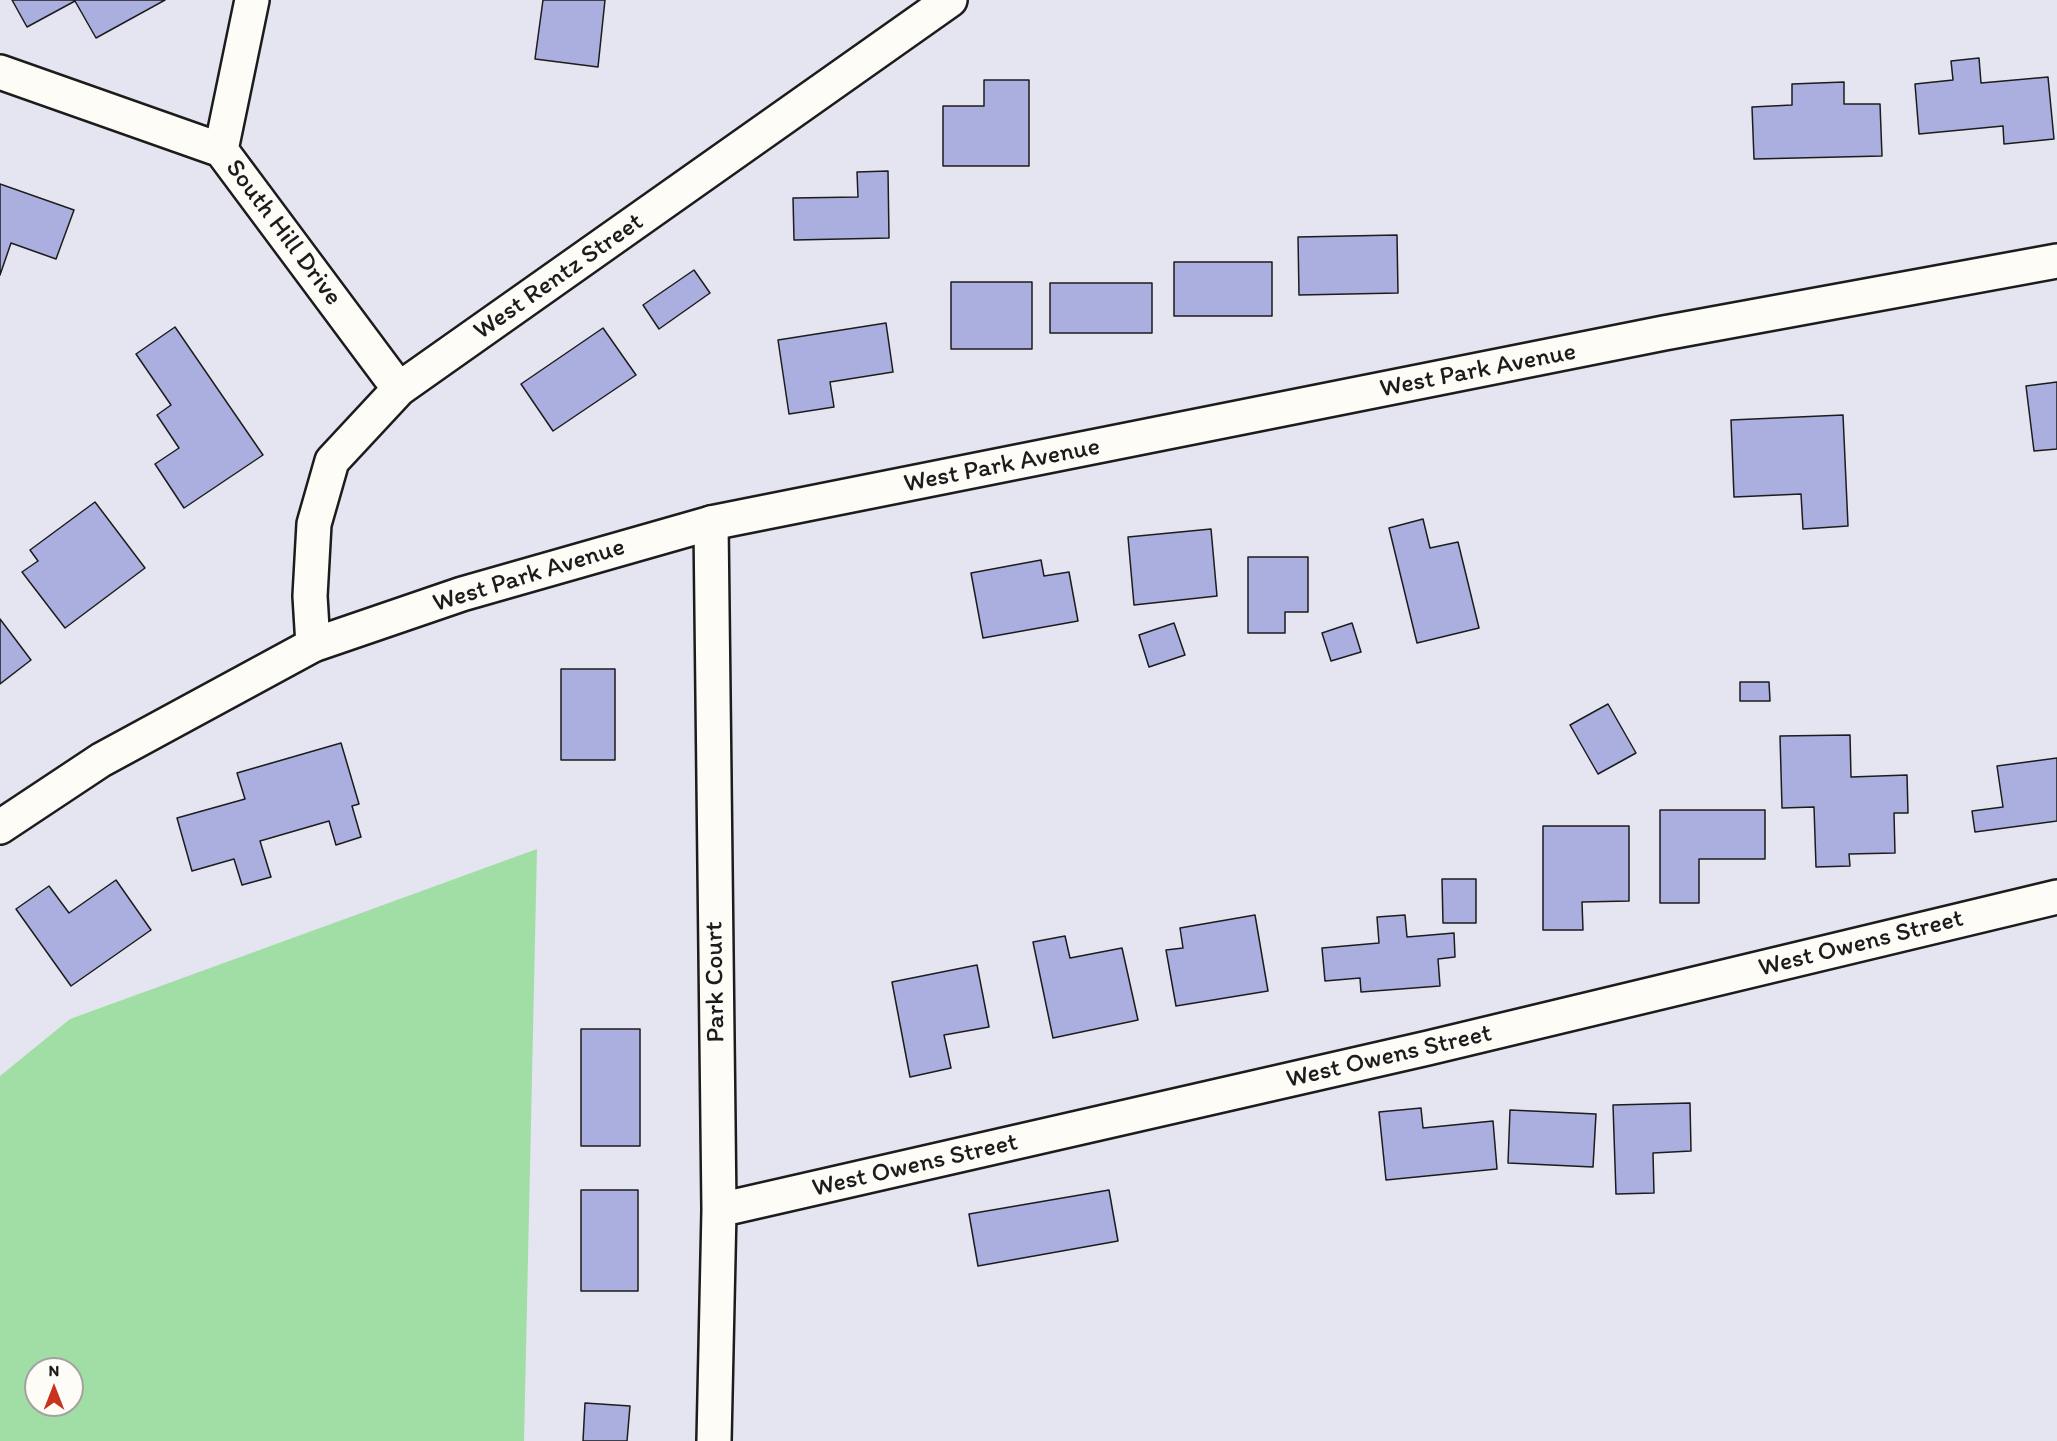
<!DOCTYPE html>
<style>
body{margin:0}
#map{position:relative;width:2057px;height:1441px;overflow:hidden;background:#e4e5f0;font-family:Itim,sans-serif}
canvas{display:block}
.north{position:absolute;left:24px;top:1357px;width:60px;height:60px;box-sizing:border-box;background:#fdfcf7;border:2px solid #a3a29f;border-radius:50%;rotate:0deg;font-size:16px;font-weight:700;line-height:24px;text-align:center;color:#1c1c1c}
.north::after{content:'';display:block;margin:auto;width:21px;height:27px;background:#c8321e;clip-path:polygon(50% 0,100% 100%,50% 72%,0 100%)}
</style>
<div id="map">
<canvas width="2057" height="1441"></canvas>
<div class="north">N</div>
</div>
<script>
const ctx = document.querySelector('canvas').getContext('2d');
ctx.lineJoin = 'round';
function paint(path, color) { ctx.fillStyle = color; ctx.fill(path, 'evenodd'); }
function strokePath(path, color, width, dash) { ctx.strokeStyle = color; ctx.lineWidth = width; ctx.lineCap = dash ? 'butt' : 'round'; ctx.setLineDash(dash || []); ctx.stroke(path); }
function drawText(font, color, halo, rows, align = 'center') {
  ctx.font = font + ' Itim,sans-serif'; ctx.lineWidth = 4.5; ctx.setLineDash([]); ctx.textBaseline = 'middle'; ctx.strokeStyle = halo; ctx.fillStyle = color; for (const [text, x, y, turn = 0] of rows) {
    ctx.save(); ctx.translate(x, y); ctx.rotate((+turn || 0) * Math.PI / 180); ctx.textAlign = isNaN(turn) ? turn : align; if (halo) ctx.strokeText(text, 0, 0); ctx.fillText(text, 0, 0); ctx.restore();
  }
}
const green = new Path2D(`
 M 537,849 L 524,1441 L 0,1441 L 0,1076 L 70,1019 ZM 36,1369 L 72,1369 L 72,1405 L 36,1405 Z`);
const building = new Path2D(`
 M 12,0 L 165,0 L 96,38 L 75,1 L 27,27 Z
 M 543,0 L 605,0 L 598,67 L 535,59 Z
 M 1979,58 L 1981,83 L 2048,77 L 2054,139 L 2004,144 L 2003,126 L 1919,134 L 1915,84 L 1953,80 L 1951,61 Z
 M 984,80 L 1029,80 L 1029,166 L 943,166 L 943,106 L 984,106 Z
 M 1844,82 L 1844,104 L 1880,104 L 1882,156 L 1754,159 L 1752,107 L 1792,105 L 1792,84 Z
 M 888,171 L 889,238 L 794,240 L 793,198 L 858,197 L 857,172 Z
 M 0,184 L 74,210 L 56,259 L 11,243 L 0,275 Z
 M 1397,235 L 1398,293 L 1299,295 L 1298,237 Z
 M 1174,262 L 1272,262 L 1272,316 L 1174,316 Z
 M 694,270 L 710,293 L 659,329 L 643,305 Z
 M 951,282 L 1032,282 L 1032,349 L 951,349 Z
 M 1050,283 L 1152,283 L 1152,333 L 1050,333 Z
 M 886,323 L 893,372 L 830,382 L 834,407 L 789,414 L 778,340 Z
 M 175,327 L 263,455 L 184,508 L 155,464 L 179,448 L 157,415 L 171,405 L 136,354 Z
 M 603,328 L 636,375 L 553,431 L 521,384 Z
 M 2057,382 L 2057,449 L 2034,451 L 2026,386 Z
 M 1843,415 L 1848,526 L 1803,529 L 1801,494 L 1734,497 L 1731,420 Z
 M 95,502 L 145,568 L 65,628 L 22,572 L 38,561 L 30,550 Z
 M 1423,519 L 1430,548 L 1458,542 L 1479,628 L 1417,643 L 1389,528 Z
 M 1211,529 L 1217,596 L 1134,605 L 1128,537 Z
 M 1248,557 L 1308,557 L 1308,612 L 1285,612 L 1285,633 L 1248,633 Z
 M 1041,560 L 1044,576 L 1069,572 L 1078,621 L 983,638 L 971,573 Z
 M 0,619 L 31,660 L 0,684 Z
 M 1174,623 L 1185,655 L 1149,667 L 1139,635 Z
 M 1352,623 L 1361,652 L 1331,661 L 1322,633 Z
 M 561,669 L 615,669 L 615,760 L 561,760 Z
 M 1740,682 L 1769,682 L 1770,701 L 1740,701 Z
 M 1608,704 L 1636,753 L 1598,774 L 1570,725 Z
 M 1850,735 L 1851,777 L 1907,775 L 1908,813 L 1894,813 L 1895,853 L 1849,854 L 1850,866 L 1816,867 L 1814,807 L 1782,808 L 1780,736 Z
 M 341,743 L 359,804 L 352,806 L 361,837 L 336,845 L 329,821 L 260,841 L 271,877 L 242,885 L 234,859 L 192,871 L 177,818 L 245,799 L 237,773 Z
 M 2057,758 L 2057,821 L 1975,832 L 1972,811 L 2003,807 L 1997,766 Z
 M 1660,810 L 1765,810 L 1765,859 L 1699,859 L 1699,903 L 1660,903 Z
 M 1543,826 L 1629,826 L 1629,901 L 1582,902 L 1583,930 L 1543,930 Z
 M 1442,879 L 1476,879 L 1476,923 L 1443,923 Z
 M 116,880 L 151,930 L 71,986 L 16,909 L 49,886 L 69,913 Z
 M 1255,915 L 1268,991 L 1176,1006 L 1166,950 L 1183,948 L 1180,928 Z
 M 1405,915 L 1407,937 L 1454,933 L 1455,957 L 1438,959 L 1440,986 L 1361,992 L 1360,978 L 1325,981 L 1322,948 L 1379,943 L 1377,917 Z
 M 1065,936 L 1070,958 L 1122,948 L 1138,1020 L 1053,1038 L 1033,942 Z
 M 977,965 L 989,1027 L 944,1035 L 951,1068 L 910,1077 L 892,982 Z
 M 581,1029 L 640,1029 L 640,1146 L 581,1146 Z
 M 1690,1103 L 1691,1151 L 1653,1153 L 1654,1193 L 1616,1194 L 1613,1105 Z
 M 1421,1108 L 1423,1128 L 1493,1121 L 1497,1169 L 1386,1180 L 1379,1112 Z
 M 1510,1110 L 1596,1114 L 1593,1167 L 1508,1163 Z
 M 581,1190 L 638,1190 L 638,1291 L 581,1291 Z
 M 1109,1190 L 1118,1241 L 978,1266 L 969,1214 Z
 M 585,1403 L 630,1406 L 627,1441 L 583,1441 Z`);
const street = new Path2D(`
 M 0,72 L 221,150 L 399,389
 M 221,150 L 252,0
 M 711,523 L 719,1210 L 714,1441
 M 313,645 L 310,596 L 314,524 L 332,461 L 399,389 L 950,0
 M 719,1210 L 1428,1048 L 2057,897`);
const secondary = new Path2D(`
 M 0,827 L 101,760 L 313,645 L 462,594 L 711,523 L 1664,333 L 2057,261`);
const streetNames = [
 ["South Hill Drive",283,233,53],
 ["West Rentz Street",559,277,-35],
 ["West Park Avenue",1478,371,-11],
 ["West Park Avenue",1002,466,-11],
 ["West Park Avenue",529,576,-17],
 ["West Owens Street",1861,944,-14],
 ["Park Court",716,982,-91],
 ["West Owens Street",1389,1057,-13],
 ["West Owens Street",915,1166,-13]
];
paint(green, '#a1dea5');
paint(building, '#aaafdf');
strokePath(building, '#1c1c1c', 1.5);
strokePath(street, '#1c1c1c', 38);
strokePath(secondary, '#1c1c1c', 38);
strokePath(street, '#fdfcf7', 33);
strokePath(secondary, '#fdfcf7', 33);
drawText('26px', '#1c1c1c', '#fdfcf7', streetNames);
</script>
